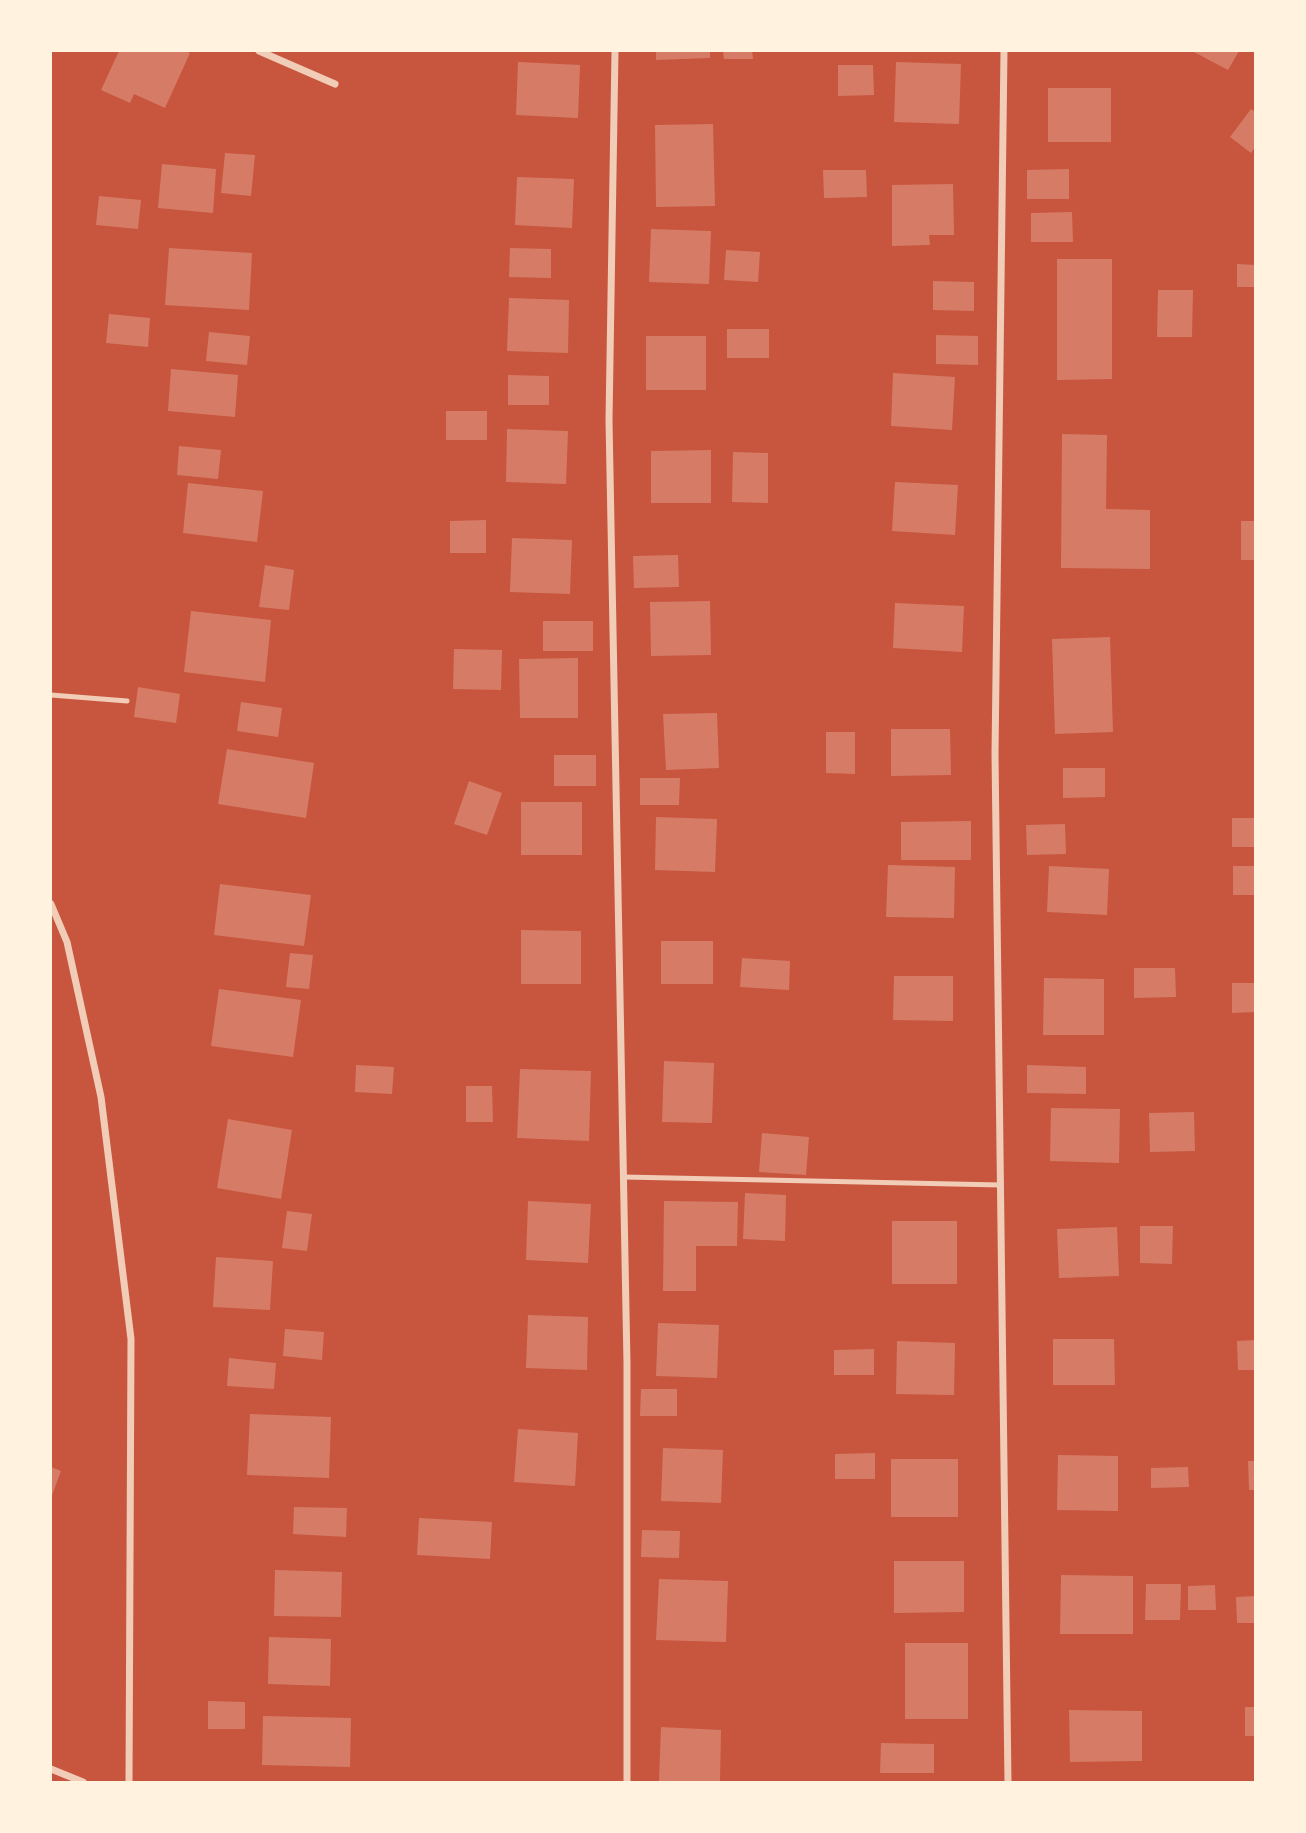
<!DOCTYPE html>
<style>
body{margin:0}
#map{position:relative;width:1306px;height:1833px;overflow:hidden;background:#c8553d;font-family:"Work Sans",sans-serif}
canvas{display:block}
.frame{position:absolute;inset:0;border:52px solid #fff3e0;pointer-events:none}
</style>
<div id="map">
<canvas width="1306" height="1833"></canvas>
<div class="frame"></div>
</div>
<script>
const ctx = document.querySelector('canvas').getContext('2d');
ctx.lineJoin = 'round';
function paint(path, color) { ctx.fillStyle = color; ctx.fill(path, 'evenodd'); }
function strokePath(path, color, width, dash) { ctx.strokeStyle = color; ctx.lineWidth = width; ctx.lineCap = dash ? 'butt' : 'round'; ctx.setLineDash(dash || []); ctx.stroke(path); }
const building = new Path2D(`
 M 119,51 L 184,51 L 190,53 L 165,108 L 134,94 L 130,103 L 101,90 Z
 M 656,51 L 710,51 L 710,58 L 656,60 Z
 M 723,51 L 752,51 L 753,59 L 724,59 Z
 M 1192,51 L 1239,51 L 1228,70 Z
 M 518,62 L 580,65 L 578,118 L 516,115 Z
 M 896,62 L 961,64 L 959,124 L 894,122 Z
 M 838,65 L 873,65 L 874,95 L 838,96 Z
 M 1048,88 L 1111,88 L 1111,142 L 1048,142 Z
 M 1251,109 L 1255,112 L 1255,147 L 1251,153 L 1230,137 Z
 M 713,124 L 715,206 L 656,207 L 655,125 Z
 M 225,153 L 255,155 L 251,196 L 221,193 Z
 M 162,164 L 216,169 L 213,213 L 158,208 Z
 M 1069,169 L 1069,199 L 1027,199 L 1027,170 Z
 M 823,170 L 866,170 L 867,197 L 824,198 Z
 M 517,177 L 574,179 L 572,228 L 515,225 Z
 M 953,184 L 954,235 L 929,235 L 930,245 L 892,246 L 892,185 Z
 M 99,196 L 141,200 L 138,229 L 96,225 Z
 M 1072,212 L 1073,242 L 1031,242 L 1031,213 Z
 M 651,229 L 711,231 L 709,284 L 649,282 Z
 M 169,248 L 252,253 L 249,310 L 165,305 Z
 M 510,248 L 551,249 L 551,278 L 509,277 Z
 M 726,250 L 760,252 L 758,282 L 724,280 Z
 M 1057,259 L 1112,259 L 1112,379 L 1057,380 Z
 M 1237,264 L 1255,265 L 1255,287 L 1237,287 Z
 M 933,281 L 974,282 L 974,311 L 933,310 Z
 M 1158,290 L 1193,290 L 1192,337 L 1157,337 Z
 M 509,298 L 569,300 L 568,353 L 507,351 Z
 M 109,314 L 150,318 L 148,347 L 106,343 Z
 M 727,329 L 769,329 L 769,358 L 727,358 Z
 M 209,332 L 250,336 L 247,365 L 206,361 Z
 M 936,335 L 978,336 L 978,365 L 936,364 Z
 M 646,336 L 706,336 L 706,390 L 646,390 Z
 M 171,369 L 238,375 L 235,417 L 168,411 Z
 M 893,373 L 955,377 L 952,430 L 891,426 Z
 M 508,375 L 549,376 L 549,405 L 508,405 Z
 M 446,411 L 487,411 L 487,440 L 446,440 Z
 M 507,429 L 568,431 L 566,484 L 506,482 Z
 M 1062,434 L 1107,435 L 1106,509 L 1150,510 L 1150,569 L 1061,568 Z
 M 179,446 L 221,450 L 218,479 L 177,475 Z
 M 711,450 L 711,503 L 651,503 L 651,451 Z
 M 733,452 L 768,453 L 768,503 L 732,502 Z
 M 895,482 L 958,485 L 955,535 L 892,531 Z
 M 188,483 L 263,491 L 257,542 L 183,533 Z
 M 486,520 L 486,553 L 450,553 L 450,521 Z
 M 1241,521 L 1255,521 L 1255,560 L 1241,560 Z
 M 512,538 L 572,540 L 570,594 L 510,592 Z
 M 678,555 L 679,587 L 634,588 L 633,556 Z
 M 265,565 L 294,570 L 289,610 L 259,607 Z
 M 710,601 L 711,655 L 651,656 L 650,602 Z
 M 895,603 L 964,606 L 962,652 L 893,648 Z
 M 191,611 L 271,620 L 265,682 L 184,672 Z
 M 543,621 L 593,621 L 593,651 L 543,651 Z
 M 1110,637 L 1113,732 L 1055,734 L 1052,639 Z
 M 454,649 L 502,650 L 501,690 L 453,689 Z
 M 578,658 L 578,718 L 520,718 L 519,659 Z
 M 138,687 L 180,694 L 176,723 L 134,717 Z
 M 241,702 L 282,708 L 278,737 L 237,731 Z
 M 717,713 L 719,768 L 666,770 L 663,714 Z
 M 891,729 L 950,729 L 951,775 L 891,776 Z
 M 826,732 L 855,732 L 855,774 L 826,773 Z
 M 227,749 L 314,763 L 306,818 L 218,804 Z
 M 554,755 L 596,755 L 596,786 L 554,786 Z
 M 1063,768 L 1105,768 L 1105,797 L 1063,798 Z
 M 640,778 L 680,778 L 679,805 L 640,805 Z
 M 469,781 L 502,793 L 487,835 L 454,824 Z
 M 521,802 L 582,802 L 582,855 L 521,855 Z
 M 656,817 L 717,819 L 715,872 L 655,870 Z
 M 1232,818 L 1255,818 L 1255,847 L 1232,847 Z
 M 971,821 L 971,860 L 901,860 L 901,822 Z
 M 1065,824 L 1066,854 L 1027,855 L 1026,825 Z
 M 888,865 L 955,867 L 954,918 L 886,917 Z
 M 1049,866 L 1109,869 L 1107,915 L 1047,912 Z
 M 1233,866 L 1255,866 L 1255,895 L 1233,895 Z
 M 220,884 L 311,895 L 304,946 L 214,935 Z
 M 521,930 L 581,931 L 581,984 L 521,984 Z
 M 661,941 L 713,941 L 713,984 L 661,984 Z
 M 290,953 L 313,955 L 309,989 L 286,987 Z
 M 742,958 L 790,961 L 789,990 L 740,987 Z
 M 1134,968 L 1175,968 L 1176,997 L 1134,998 Z
 M 894,976 L 953,976 L 953,1021 L 893,1020 Z
 M 1044,978 L 1104,979 L 1104,1035 L 1043,1035 Z
 M 1232,983 L 1255,983 L 1255,1012 L 1232,1013 Z
 M 219,989 L 301,1000 L 293,1057 L 211,1046 Z
 M 664,1061 L 714,1063 L 712,1123 L 662,1122 Z
 M 356,1065 L 394,1067 L 392,1094 L 355,1092 Z
 M 1027,1065 L 1086,1067 L 1086,1094 L 1027,1093 Z
 M 520,1069 L 591,1071 L 589,1141 L 517,1138 Z
 M 466,1086 L 492,1086 L 493,1122 L 466,1122 Z
 M 1051,1108 L 1120,1109 L 1119,1163 L 1050,1161 Z
 M 1194,1112 L 1195,1151 L 1150,1152 L 1149,1113 Z
 M 228,1119 L 292,1130 L 281,1199 L 217,1188 Z
 M 762,1133 L 809,1137 L 806,1175 L 759,1172 Z
 M 745,1193 L 786,1195 L 785,1241 L 743,1239 Z
 M 528,1201 L 591,1204 L 588,1263 L 526,1260 Z
 M 664,1201 L 738,1202 L 737,1246 L 696,1246 L 696,1291 L 663,1291 Z
 M 287,1211 L 312,1214 L 307,1251 L 282,1248 Z
 M 892,1221 L 957,1221 L 957,1284 L 892,1284 Z
 M 1140,1226 L 1173,1226 L 1172,1264 L 1140,1263 Z
 M 1117,1227 L 1119,1276 L 1059,1278 L 1057,1229 Z
 M 216,1257 L 273,1261 L 270,1310 L 213,1307 Z
 M 528,1315 L 588,1317 L 587,1370 L 526,1368 Z
 M 658,1323 L 719,1325 L 717,1378 L 656,1376 Z
 M 285,1329 L 324,1332 L 322,1360 L 283,1356 Z
 M 1053,1339 L 1114,1339 L 1115,1385 L 1053,1385 Z
 M 1255,1340 L 1255,1370 L 1238,1370 L 1237,1341 Z
 M 897,1341 L 955,1343 L 954,1395 L 896,1394 Z
 M 874,1349 L 874,1375 L 834,1375 L 834,1350 Z
 M 229,1358 L 276,1363 L 274,1389 L 227,1386 Z
 M 641,1389 L 677,1389 L 677,1416 L 640,1416 Z
 M 250,1414 L 331,1417 L 329,1478 L 247,1475 Z
 M 518,1429 L 578,1433 L 575,1486 L 514,1482 Z
 M 663,1448 L 723,1450 L 721,1503 L 661,1501 Z
 M 875,1453 L 875,1479 L 835,1479 L 835,1454 Z
 M 1058,1455 L 1118,1456 L 1118,1511 L 1057,1510 Z
 M 891,1459 L 958,1459 L 958,1517 L 891,1517 Z
 M 1248,1461 L 1255,1461 L 1255,1490 L 1249,1490 Z
 M 51,1467 L 61,1471 L 51,1498 Z
 M 1188,1467 L 1189,1487 L 1151,1488 L 1151,1468 Z
 M 294,1507 L 347,1508 L 346,1537 L 293,1534 Z
 M 419,1518 L 492,1522 L 490,1559 L 417,1555 Z
 M 642,1530 L 680,1531 L 679,1558 L 641,1557 Z
 M 894,1561 L 964,1561 L 964,1612 L 894,1613 Z
 M 275,1570 L 342,1572 L 341,1617 L 274,1616 Z
 M 1061,1575 L 1133,1576 L 1133,1634 L 1060,1634 Z
 M 659,1579 L 728,1581 L 726,1642 L 656,1640 Z
 M 1146,1584 L 1181,1584 L 1180,1620 L 1145,1620 Z
 M 1215,1585 L 1216,1610 L 1188,1610 L 1188,1586 Z
 M 1255,1596 L 1255,1623 L 1237,1623 L 1236,1597 Z
 M 269,1637 L 331,1639 L 330,1686 L 268,1684 Z
 M 905,1643 L 968,1643 L 968,1719 L 905,1719 Z
 M 208,1701 L 245,1702 L 245,1729 L 208,1729 Z
 M 1245,1707 L 1255,1707 L 1255,1736 L 1245,1736 Z
 M 1069,1710 L 1142,1711 L 1142,1761 L 1070,1762 Z
 M 263,1716 L 351,1718 L 350,1767 L 262,1765 Z
 M 661,1727 L 721,1730 L 720,1782 L 659,1781 Z
 M 881,1743 L 934,1744 L 934,1773 L 880,1773 Z`);
const service = new Path2D(`
 M 51,695 L 127,701
 M 624,1177 L 1001,1185`);
const minor = new Path2D(`
 M 259,51 L 335,84
 M 615,51 L 609,420 L 627,1363 L 627,1782
 M 1004,51 L 995,754 L 1008,1782
 M 51,904 L 67,942 L 101,1097 L 131,1339 L 129,1782
 M 51,1769 L 83,1782`);
paint(building, '#d67c66');
strokePath(service, '#f1ccb7', 5);
strokePath(minor, '#f1ccb7', 7);
</script>
